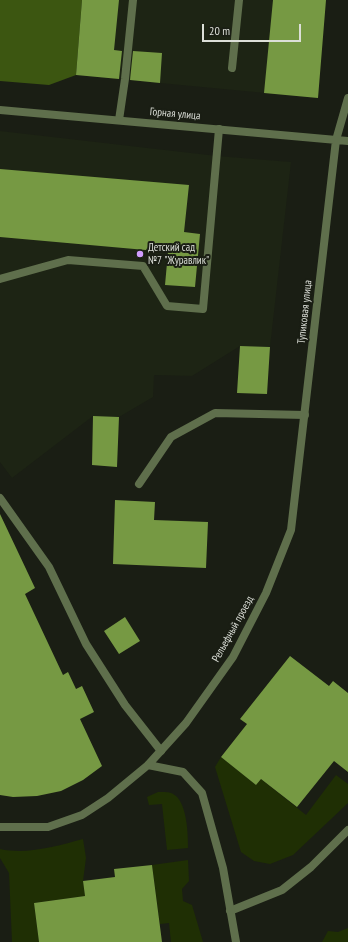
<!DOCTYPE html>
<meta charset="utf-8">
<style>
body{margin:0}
#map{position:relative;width:348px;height:942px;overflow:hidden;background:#1a1e14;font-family:"PT Sans Narrow",sans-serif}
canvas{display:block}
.scale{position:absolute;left:202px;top:24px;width:99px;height:18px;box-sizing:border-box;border:2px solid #dcdfd8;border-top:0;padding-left:5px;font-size:12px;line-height:14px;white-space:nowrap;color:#dcdfd8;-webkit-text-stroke:3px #1a1e14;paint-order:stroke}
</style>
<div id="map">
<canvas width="348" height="942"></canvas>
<div class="scale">20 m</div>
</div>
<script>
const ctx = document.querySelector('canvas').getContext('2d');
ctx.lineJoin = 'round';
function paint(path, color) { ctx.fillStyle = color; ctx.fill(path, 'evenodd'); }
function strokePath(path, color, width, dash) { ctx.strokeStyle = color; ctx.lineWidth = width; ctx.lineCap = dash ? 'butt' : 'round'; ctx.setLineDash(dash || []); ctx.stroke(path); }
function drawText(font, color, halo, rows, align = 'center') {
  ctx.font = font + ' "PT Sans Narrow",sans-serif'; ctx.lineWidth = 4; ctx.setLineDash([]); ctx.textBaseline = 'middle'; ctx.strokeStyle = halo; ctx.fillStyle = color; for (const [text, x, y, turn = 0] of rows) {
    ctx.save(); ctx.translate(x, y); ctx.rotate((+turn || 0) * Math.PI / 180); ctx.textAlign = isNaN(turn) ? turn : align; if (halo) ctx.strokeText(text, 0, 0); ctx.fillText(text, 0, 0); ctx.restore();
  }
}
const built = new Path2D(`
 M 82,0 L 326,0 L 318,98 L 76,75 Z
 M 0,131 L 217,156 L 291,162 L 270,347 L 240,346 L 192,376 L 154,375 L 153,397 L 119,417 L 93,416 L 12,478 L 0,462 Z`);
const green = new Path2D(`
 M 221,757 L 256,785 L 261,779 L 306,815 L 336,775 L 348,784 L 348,803 L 293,855 L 270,864 L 254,861 L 241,852 L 215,767 Z
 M 158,792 C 164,792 171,791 176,796 C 187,806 188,833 188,848 L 167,850 L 162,804 L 149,805 L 147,797 Z
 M 83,839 L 86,858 L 83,881 L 85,896 L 34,903 L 39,942 L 12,942 L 9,873 L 0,858 L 0,849 C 27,855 57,846 83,839 Z
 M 188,860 L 189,881 L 182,889 L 183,901 L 192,905 L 203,942 L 171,942 L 169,923 L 160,924 L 152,865 Z
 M 348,928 L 348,942 L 322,942 L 328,931 L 338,932 Z`);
const forest = new Path2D(`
 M 0,0 L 82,0 L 76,75 L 49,85 L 0,81 Z`);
const building = new Path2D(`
 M 82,0 L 119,0 L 114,50 L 122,51 L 119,79 L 76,75 Z
 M 273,0 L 326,0 L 318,98 L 264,93 Z
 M 133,51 L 162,53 L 160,83 L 130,80 Z
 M 0,169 L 189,185 L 184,232 L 200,234 L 195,287 L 165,285 L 168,252 L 0,237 Z
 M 240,346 L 270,347 L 267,394 L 237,393 Z
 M 93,416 L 119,417 L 117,467 L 92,465 Z
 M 115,500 L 155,502 L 154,520 L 208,522 L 206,568 L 113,564 Z
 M 0,514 L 35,588 L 25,594 L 63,675 L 68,672 L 76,689 L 82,686 L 94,712 L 80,719 L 102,766 L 83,780 L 61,791 L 37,796 L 13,797 L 0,795 Z
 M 125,617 L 140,641 L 119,654 L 104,631 Z
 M 290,656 L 329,686 L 333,681 L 348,693 L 348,772 L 334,761 L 297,807 L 261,779 L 256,785 L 221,757 L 247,724 L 240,719 Z
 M 152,865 L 162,942 L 39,942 L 34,903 L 85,896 L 83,881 L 115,877 L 114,869 Z`);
const service = new Path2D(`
 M 232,68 L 239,0
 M 119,120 L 125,79 L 133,0
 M 0,279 L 68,260 L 143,266 L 167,306 L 203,309 L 219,129
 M 139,484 L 171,437 L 215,413 L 305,415
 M 0,498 L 49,567 L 86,644 L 125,705 L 161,751
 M 230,911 L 282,890 L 311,867 L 348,830`);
const minor = new Path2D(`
 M 0,110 L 348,141
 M 148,765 L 183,772 L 202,793 L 223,868 L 236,942
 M 0,827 L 48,827 L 82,815 L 108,798 L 148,765 L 186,723 L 233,657 L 266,593 L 291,530 L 336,140 L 348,98`);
const markers = [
 [140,254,4,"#d19dfe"]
];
const streetNames = [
 ["Горная улица",175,114,5],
 ["Тупиковая улица",305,312,-84],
 ["Рельефный проезд",233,629,-61]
];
const poiNames = [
 ["Детский сад",148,248],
 ["№7 \"Журавлик\"",148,261]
];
paint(built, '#1d2414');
paint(green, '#1f2f04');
paint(forest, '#3c5611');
paint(building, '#769943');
strokePath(service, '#5f6f4c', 8);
strokePath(minor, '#5f6f4c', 8);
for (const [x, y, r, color] of markers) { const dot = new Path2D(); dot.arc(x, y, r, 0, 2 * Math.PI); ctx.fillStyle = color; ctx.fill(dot); strokePath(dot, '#1a1e14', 1.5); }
drawText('11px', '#dcdfd8', '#1a1e14', streetNames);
drawText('11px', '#dcdfd8', '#1a1e14', poiNames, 'left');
</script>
